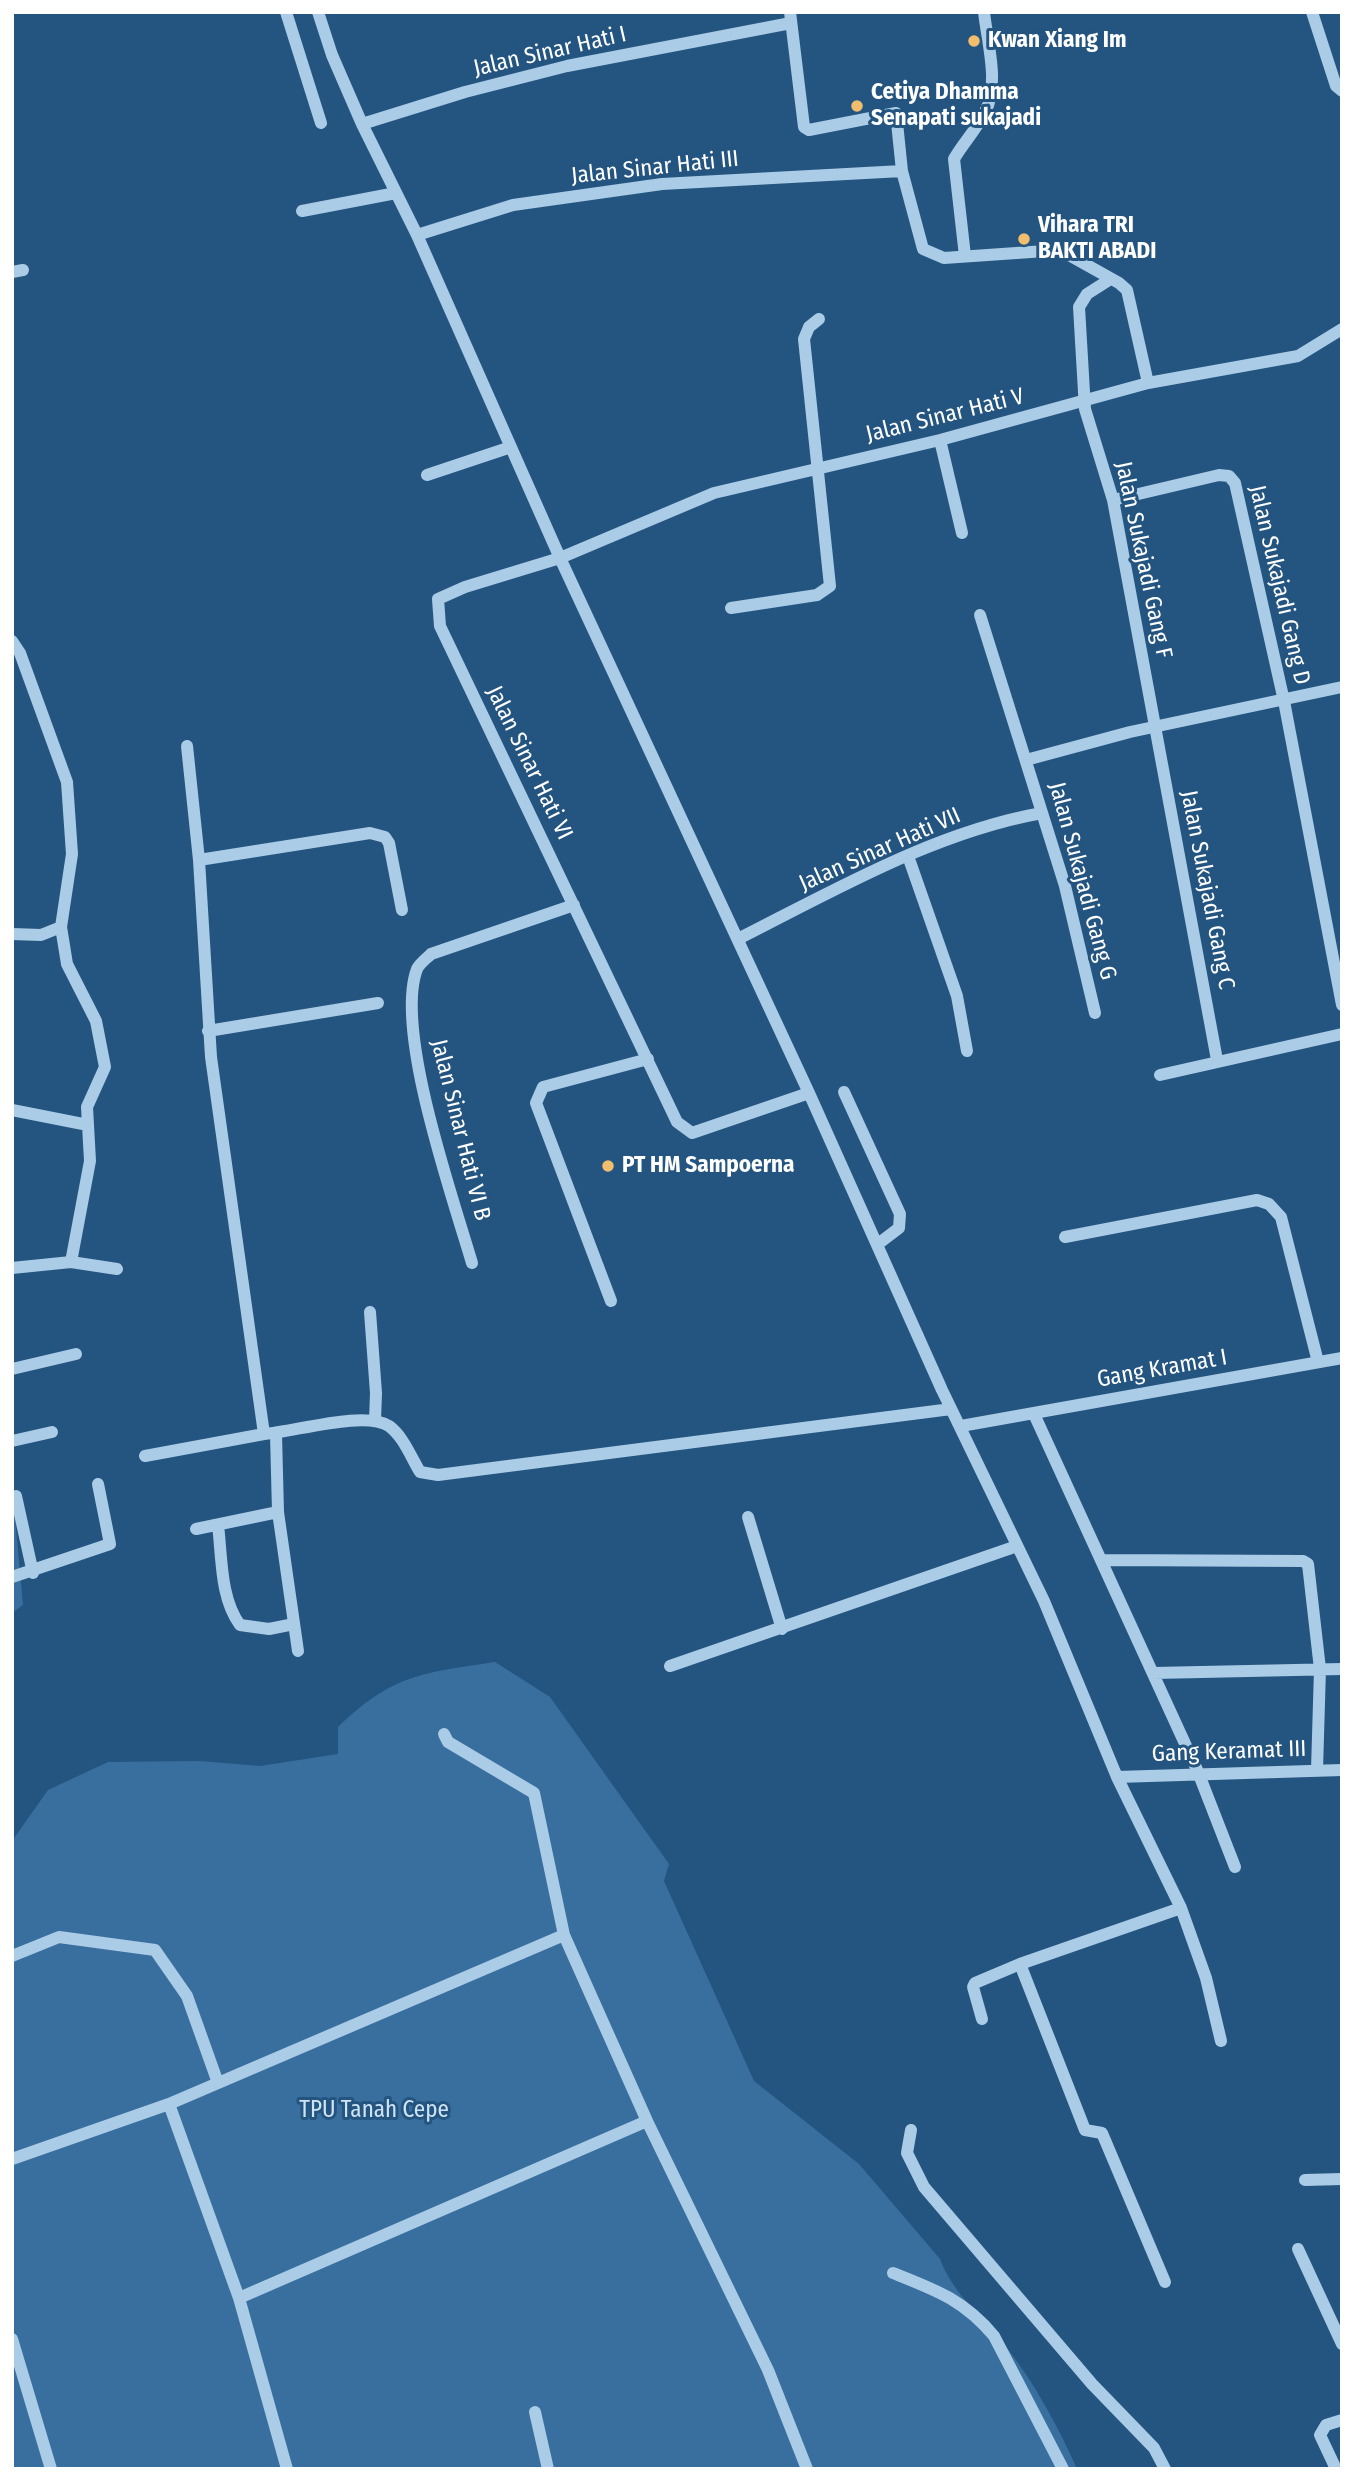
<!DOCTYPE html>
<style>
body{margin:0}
#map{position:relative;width:1354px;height:2481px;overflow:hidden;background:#245580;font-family:"Fira Sans Condensed",sans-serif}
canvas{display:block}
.frame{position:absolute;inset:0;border:14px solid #fff;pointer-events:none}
</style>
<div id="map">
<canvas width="1354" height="2481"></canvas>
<div class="frame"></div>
</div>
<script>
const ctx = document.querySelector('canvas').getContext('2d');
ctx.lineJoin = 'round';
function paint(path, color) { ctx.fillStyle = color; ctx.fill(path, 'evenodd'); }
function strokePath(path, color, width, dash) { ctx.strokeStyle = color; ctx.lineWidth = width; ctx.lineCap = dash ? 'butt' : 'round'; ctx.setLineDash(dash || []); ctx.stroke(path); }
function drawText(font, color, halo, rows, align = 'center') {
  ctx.font = font + ' "Fira Sans Condensed",sans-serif'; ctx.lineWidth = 6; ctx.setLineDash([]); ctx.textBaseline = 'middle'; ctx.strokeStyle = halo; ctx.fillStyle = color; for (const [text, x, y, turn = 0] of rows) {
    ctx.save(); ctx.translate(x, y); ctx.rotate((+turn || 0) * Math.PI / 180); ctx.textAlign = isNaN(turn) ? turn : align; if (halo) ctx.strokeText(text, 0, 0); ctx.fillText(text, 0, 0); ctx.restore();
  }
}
const green = new Path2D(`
 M 12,1486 L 23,1605 L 12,1613 Z
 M 495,1662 L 550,1697 L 669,1864 L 664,1881 L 754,2081 L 859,2164 L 940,2259 C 953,2294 984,2319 1007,2348 C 1035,2384 1059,2428 1077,2469 L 12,2469 L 12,1841 L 48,1790 L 108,1762 L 199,1761 L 260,1766 L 338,1754 L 338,1727 C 393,1674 423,1673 495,1662 Z`);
const minor = new Path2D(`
 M 286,12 L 321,123
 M 318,12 L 332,55 L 362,124 L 417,235 L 560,558 L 809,1093 L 942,1390 L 1044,1601 L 1117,1777 L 1181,1908 L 1206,1978 L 1221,2041
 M 790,12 L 804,127 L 809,130 L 896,113 L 902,171 L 923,249 L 944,258 L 1060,250 L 1119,283 L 1127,290 L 1148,383
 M 1312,12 L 1336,86 L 1342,91
 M 362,124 L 465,92 L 567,66 L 791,23
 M 302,211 L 396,193
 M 417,235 L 513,205 L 662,184 L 902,171
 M 965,256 L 954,159 C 963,143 977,129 985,112 C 1000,85 987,41 984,12
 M 12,272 L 23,270
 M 1109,280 L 1087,294 L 1079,307 L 1085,409 L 1113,500 L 1217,1060
 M 940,440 L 962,533
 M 427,475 L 511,447
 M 1113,500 L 1219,475 L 1229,476 L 1235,483 L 1284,701 L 1342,1005
 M 731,608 L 817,595 L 830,586 L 804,339 L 809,327 L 819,319
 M 980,615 L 1065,886 L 1095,1013
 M 12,641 L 20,653 L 67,782 L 72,854 L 61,927 L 41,935 L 12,934
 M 187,746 L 199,860 L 211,1057 L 264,1434 C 294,1432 365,1410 389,1426 C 403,1436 411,1457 420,1472 L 438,1475 L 951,1409
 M 1026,760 L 1130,732 L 1342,687
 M 908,856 L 957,996 L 967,1051
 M 199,860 L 370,833 L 385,837 L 389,843 L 402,910
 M 61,927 L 67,964 L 96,1021 L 105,1067 L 87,1107 L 90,1161 L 71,1262
 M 738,939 C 835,890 935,832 1042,813
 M 208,1031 L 378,1003
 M 1160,1075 L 1342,1034
 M 844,1092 L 900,1214 L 899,1228 L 878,1244
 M 809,1093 L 692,1133 L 677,1122 L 440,626 L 438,599 L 465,587 L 560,558 L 714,493 L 940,440 L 1148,383 L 1298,356 L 1342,329
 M 12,1110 L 88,1125
 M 1065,1237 L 1257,1200 L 1269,1204 L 1281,1217 L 1318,1362
 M 472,1263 C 453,1198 394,1030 417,969 C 420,963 426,959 431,954 L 574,905
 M 12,1268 L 71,1262 L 117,1269
 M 611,1301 L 536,1103 L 543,1087 L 648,1059
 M 370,1312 L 376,1393 L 375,1421
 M 12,1369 L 76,1354
 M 1034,1414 L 1198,1772 L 1235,1867
 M 961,1426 L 1342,1358
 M 276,1434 L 278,1512 L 298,1651
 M 12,1441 L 52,1432
 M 145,1456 L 264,1434
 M 16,1496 L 33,1573
 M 748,1517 L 782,1629
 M 218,1525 C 222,1557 220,1598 240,1625 L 269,1629 L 294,1624
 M 196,1529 L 278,1512
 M 1101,1560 L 1303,1561 L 1308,1564 L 1320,1669 L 1317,1770
 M 12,1577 L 110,1544 L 98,1484
 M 670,1666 L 1017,1546
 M 1154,1673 L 1342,1669
 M 1117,1777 L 1342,1770
 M 564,1935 L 647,2121 L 768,2370 L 807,2469
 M 12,1956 L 59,1937 L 155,1950 L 187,1996 L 218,2083
 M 1020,1964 L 1085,2130 L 1102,2133 L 1165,2282
 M 982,2019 L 973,1987 L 975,1983 L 1020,1964 L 1181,1908
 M 169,2104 L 239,2298 L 287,2469
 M 911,2130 L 907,2153 L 924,2187 L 1092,2384 L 1154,2448 L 1165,2469
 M 12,2159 L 169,2104 L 564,1935 L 534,1793 L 448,1742 L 444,1734
 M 1305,2180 L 1342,2179
 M 1298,2249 L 1342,2344
 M 893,2273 C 936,2290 964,2300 994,2336 L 1063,2469
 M 239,2298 L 647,2121
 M 12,2339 L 51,2469
 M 535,2412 L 548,2469
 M 1336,2469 L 1320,2435 L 1326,2425 L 1342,2420`);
const markers = [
 [974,41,7,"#f1be6e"],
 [857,106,7,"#f1be6e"],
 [1024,239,7,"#f1be6e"],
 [608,1166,7,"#f1be6e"]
];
const poiNames = [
 ["Kwan Xiang Im",988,41],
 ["Cetiya Dhamma",871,93],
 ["Senapati sukajadi",871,119],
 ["Vihara TRI",1038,226],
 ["BAKTI ABADI",1038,252],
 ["PT HM Sampoerna",622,1166]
];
const streetNames = [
 ["Jalan Sinar Hati I",550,52,-13],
 ["Jalan Sinar Hati III",655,168,-6],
 ["Jalan Sinar Hati V",945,416,-14],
 ["Jalan Sukajadi Gang F",1143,560,78],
 ["Jalan Sukajadi Gang D",1279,585,77],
 ["Jalan Sinar Hati VI",529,763,64],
 ["Jalan Sinar Hati VII",880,850,-24],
 ["Jalan Sukajadi Gang G",1082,881,75],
 ["Jalan Sukajadi Gang C",1207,890,79],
 ["Jalan Sinar Hati VI B",460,1130,76],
 ["Gang Kramat I",1162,1369,-10],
 ["Gang Keramat III",1229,1752,-2]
];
const parkNames = [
 ["TPU Tanah Cepe",374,2111]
];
paint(green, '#396f9e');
strokePath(minor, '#abcce6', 12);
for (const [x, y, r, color] of markers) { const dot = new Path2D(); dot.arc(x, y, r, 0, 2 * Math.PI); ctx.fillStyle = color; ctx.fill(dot); strokePath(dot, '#245580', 2.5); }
drawText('bold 23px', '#fff', '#245580', poiNames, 'left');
drawText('23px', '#fff', '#245580', streetNames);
drawText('23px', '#cee4f5', '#245580', parkNames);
</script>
